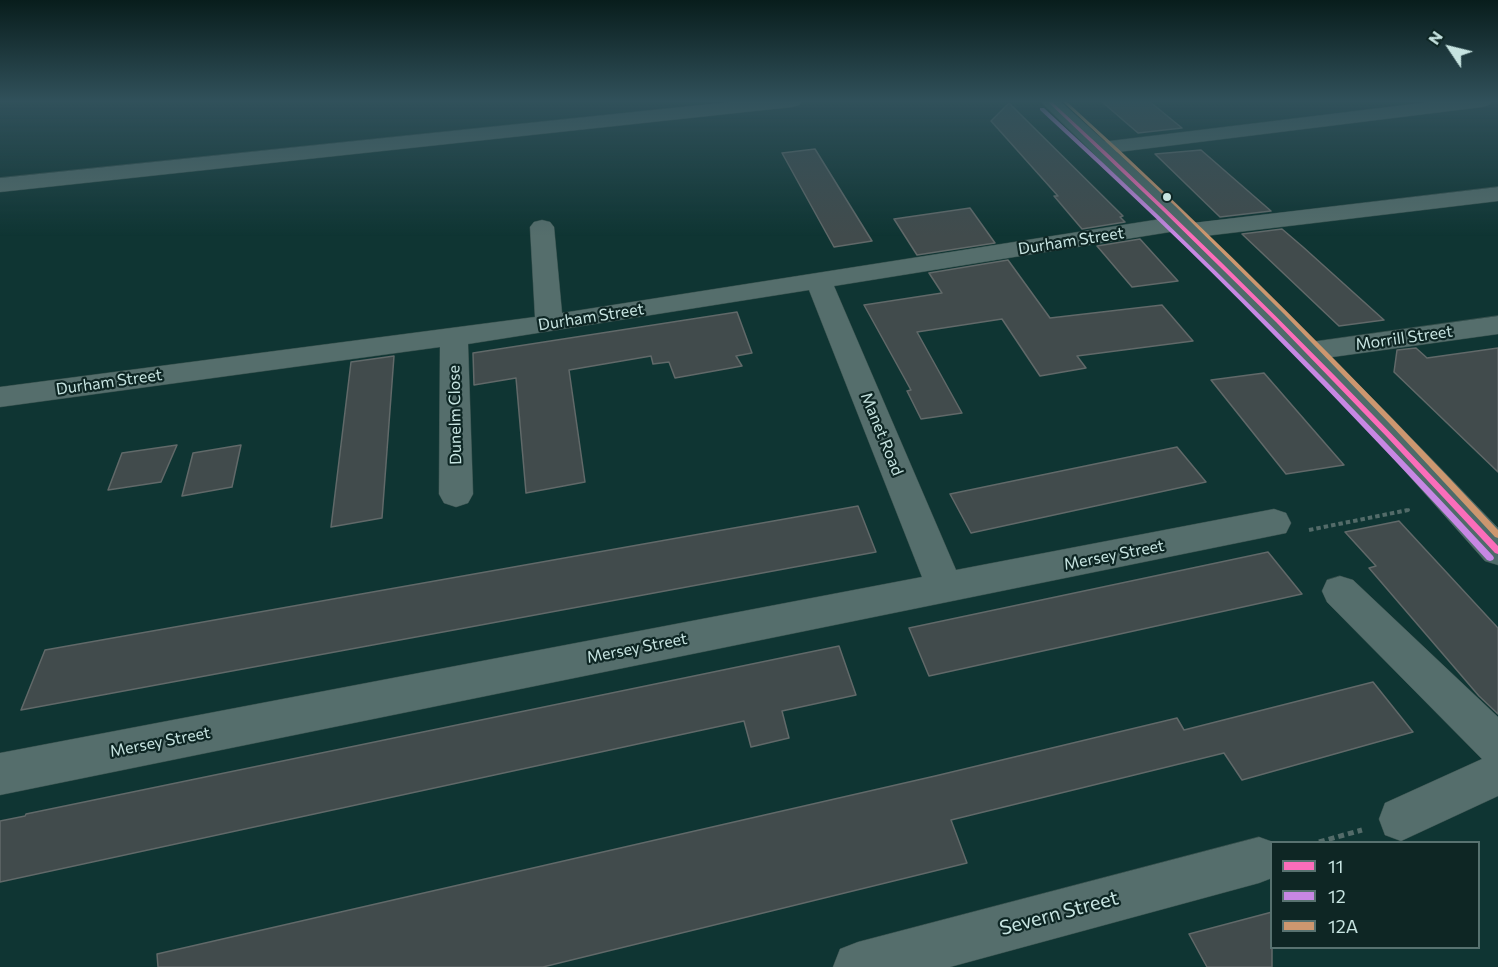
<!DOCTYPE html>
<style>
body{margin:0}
#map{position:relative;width:1498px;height:967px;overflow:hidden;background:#0f3533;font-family:Commissioner,sans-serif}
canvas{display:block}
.legend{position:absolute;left:1270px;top:841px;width:210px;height:108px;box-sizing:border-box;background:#0e2624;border:2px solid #587270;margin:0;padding:8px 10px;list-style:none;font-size:18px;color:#c7e4e1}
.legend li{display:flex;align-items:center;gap:12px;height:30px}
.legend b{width:30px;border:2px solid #587270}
.north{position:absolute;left:1420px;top:18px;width:60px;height:60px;-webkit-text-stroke:4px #0e2624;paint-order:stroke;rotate:305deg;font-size:16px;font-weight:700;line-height:24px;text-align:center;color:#c7e4e1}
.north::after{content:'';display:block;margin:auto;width:21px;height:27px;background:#c7e4e1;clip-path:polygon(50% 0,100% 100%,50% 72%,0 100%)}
</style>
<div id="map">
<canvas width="1498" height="967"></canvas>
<ul class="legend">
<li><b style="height:8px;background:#fb6dba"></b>11</li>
<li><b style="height:8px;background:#c787e3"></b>12</li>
<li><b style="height:8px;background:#cd976f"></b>12A</li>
</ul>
<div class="north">N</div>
</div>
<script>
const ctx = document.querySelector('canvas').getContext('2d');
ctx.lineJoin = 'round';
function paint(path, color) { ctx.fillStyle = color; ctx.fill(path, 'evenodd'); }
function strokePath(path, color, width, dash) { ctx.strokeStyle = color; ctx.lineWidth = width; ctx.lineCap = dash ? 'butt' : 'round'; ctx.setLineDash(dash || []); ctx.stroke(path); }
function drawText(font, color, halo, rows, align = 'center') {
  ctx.font = font + ' Commissioner,sans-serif'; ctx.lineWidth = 4.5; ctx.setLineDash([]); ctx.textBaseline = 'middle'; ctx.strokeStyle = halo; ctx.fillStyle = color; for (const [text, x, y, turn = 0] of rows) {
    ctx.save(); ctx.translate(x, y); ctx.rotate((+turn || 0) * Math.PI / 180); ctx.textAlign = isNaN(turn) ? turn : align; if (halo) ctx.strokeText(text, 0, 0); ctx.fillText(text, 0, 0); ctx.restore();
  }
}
const building = new Path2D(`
 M 1101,101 L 1149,101 L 1182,128 L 1138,133 Z
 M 1009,103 L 1123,216 L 1120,217 L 1125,222 L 1082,229 L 1054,196 L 1058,196 L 991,121 Z
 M 815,149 L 872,241 L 834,247 L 782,153 Z
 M 1201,150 L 1271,211 L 1220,217 L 1155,154 Z
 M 970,208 L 995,243 L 917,255 L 894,219 Z
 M 1282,229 L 1303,247 L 1384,320 L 1339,326 L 1242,234 Z
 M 1140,239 L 1178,281 L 1132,287 L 1097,246 Z
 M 1008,260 L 1050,318 L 1162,305 L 1193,341 L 1077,356 L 1086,368 L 1040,376 L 1002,319 L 917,332 L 962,413 L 921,419 L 907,391 L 911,390 L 864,305 L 942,293 L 929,273 Z
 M 737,312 L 752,353 L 736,356 L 742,366 L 675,378 L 669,362 L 653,364 L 651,356 L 569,370 L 585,482 L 526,493 L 516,378 L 474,385 L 473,353 Z
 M 1416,348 L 1427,358 L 1498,348 L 1498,472 L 1394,372 L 1397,350 Z
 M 394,356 L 382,518 L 331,527 L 351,362 Z
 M 1264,373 L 1310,426 L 1344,465 L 1286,474 L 1211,380 Z
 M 177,445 L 161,482 L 108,490 L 122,453 Z
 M 241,445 L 232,487 L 182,496 L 193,453 Z
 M 1177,447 L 1206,482 L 971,533 L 950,494 Z
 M 858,506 L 876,552 L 21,710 L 45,650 Z
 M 1399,521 L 1498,628 L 1498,714 L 1479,696 L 1369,568 L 1376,566 L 1345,532 Z
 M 1268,552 L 1302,594 L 929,676 L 909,628 Z
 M 839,646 L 856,695 L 782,711 L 789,738 L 751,747 L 744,721 L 0,882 L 0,821 L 25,816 L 26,814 Z
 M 1373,682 L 1413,732 L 1242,780 L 1224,753 L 951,820 L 967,863 L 543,967 L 158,967 L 157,954 L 935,776 L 1177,718 L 1184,730 Z
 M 1272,912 L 1272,967 L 1207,967 L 1189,934 Z`);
const pathFar1 = new Path2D(`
 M 1309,530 L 1408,510 L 1406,508`);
const path = new Path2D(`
 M 1319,842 L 1362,830`);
const minor = new Path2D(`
 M 740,101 L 802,101 L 799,105 L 792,107 L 0,192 L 0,178 Z
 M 1438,101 L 1492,101 L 1489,105 L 1482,107 L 1102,154 L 1095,152 L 1091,148 L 1095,144 L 1102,142 Z
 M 1498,187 L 1498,201 L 1188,238 L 1179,236 L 1176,231 L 834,286 L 956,570 L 1274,509 L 1286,513 L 1291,523 L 1286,533 L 0,795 L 0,753 L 922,577 L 809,290 L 468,344 L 473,494 L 468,503 L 456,507 L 444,503 L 439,494 L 440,347 L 0,407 L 0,387 L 535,317 L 530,227 L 534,222 L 542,220 L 550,222 L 554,227 L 562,313 L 1180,216 L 1188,218 L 1192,223 Z
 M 1498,316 L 1498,334 L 1311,360 L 1301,357 L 1297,351 L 1301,345 L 1311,342 Z
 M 1340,576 L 1353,580 L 1498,717 L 1498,796 L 1401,841 L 1385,835 L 1379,819 L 1385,803 L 1482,759 L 1327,602 L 1322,591 L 1327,580 Z
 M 1259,837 L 1273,842 L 1272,878 L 1259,883 L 950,967 L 833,967 L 840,949 L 858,942 Z`);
const highway = new Path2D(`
 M 1040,101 L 1060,101 C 1212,236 1357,380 1498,528 L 1498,565 L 1485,561 L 1379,442 L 1269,326 Z`);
const bus1 = new Path2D(`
 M 1047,101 L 1051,101 C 1206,243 1354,392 1498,546 L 1498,554 L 1495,553 L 1387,437 L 1276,322 L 1163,211 Z`);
const bus2 = new Path2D(`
 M 1040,108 L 1044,108 C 1200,251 1349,401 1493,556 L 1494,558 L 1493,560 L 1490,561 L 1487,560 C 1416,482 1343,405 1269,330 C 1195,254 1118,182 1040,110 Z`);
const bus3 = new Path2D(`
 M 1062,101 L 1066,101 C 1216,237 1359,381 1498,530 L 1498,538 L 1495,537 L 1390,424 L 1284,314 L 1175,206 Z`);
const markers = [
 [1167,197,5,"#c7e4e1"]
];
const streetNames = [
 ["Durham Street",1071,241,-9],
 ["Durham Street",591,317,-9],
 ["Morrill Street",1404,338,-8],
 ["Durham Street",109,382,-8],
 ["Dunelm Close",455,415,-91],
 ["Manet Road",882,434,68],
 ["Mersey Street",1114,555,-11],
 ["Mersey Street",637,648,-11],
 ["Mersey Street",160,742,-11]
];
const nearStreetnames = [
 ["Severn Street",1059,913,-15]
];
paint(building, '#414b4c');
strokePath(building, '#616969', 1.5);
strokePath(minor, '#354e4b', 1);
strokePath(highway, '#354e4b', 1);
strokePath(pathFar1, '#536b69', 4, [4.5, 3]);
strokePath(path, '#536b69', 5, [6, 4]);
paint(minor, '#556e6c');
paint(highway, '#4e6b69');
paint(bus1, '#fb6dba');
paint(bus2, '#c787e3');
paint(bus3, '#cd976f');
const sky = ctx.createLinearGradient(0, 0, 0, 236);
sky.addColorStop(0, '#081d1c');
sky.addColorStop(0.43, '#31515b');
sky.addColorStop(1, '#31515b00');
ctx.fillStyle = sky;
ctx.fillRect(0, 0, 1498, 236);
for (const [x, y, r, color] of markers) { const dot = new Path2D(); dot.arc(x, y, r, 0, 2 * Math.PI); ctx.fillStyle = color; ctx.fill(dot); strokePath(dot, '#0e2624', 2); }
drawText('16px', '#c7e4e1', '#0e2624', streetNames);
drawText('20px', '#c7e4e1', '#0e2624', nearStreetnames);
</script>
